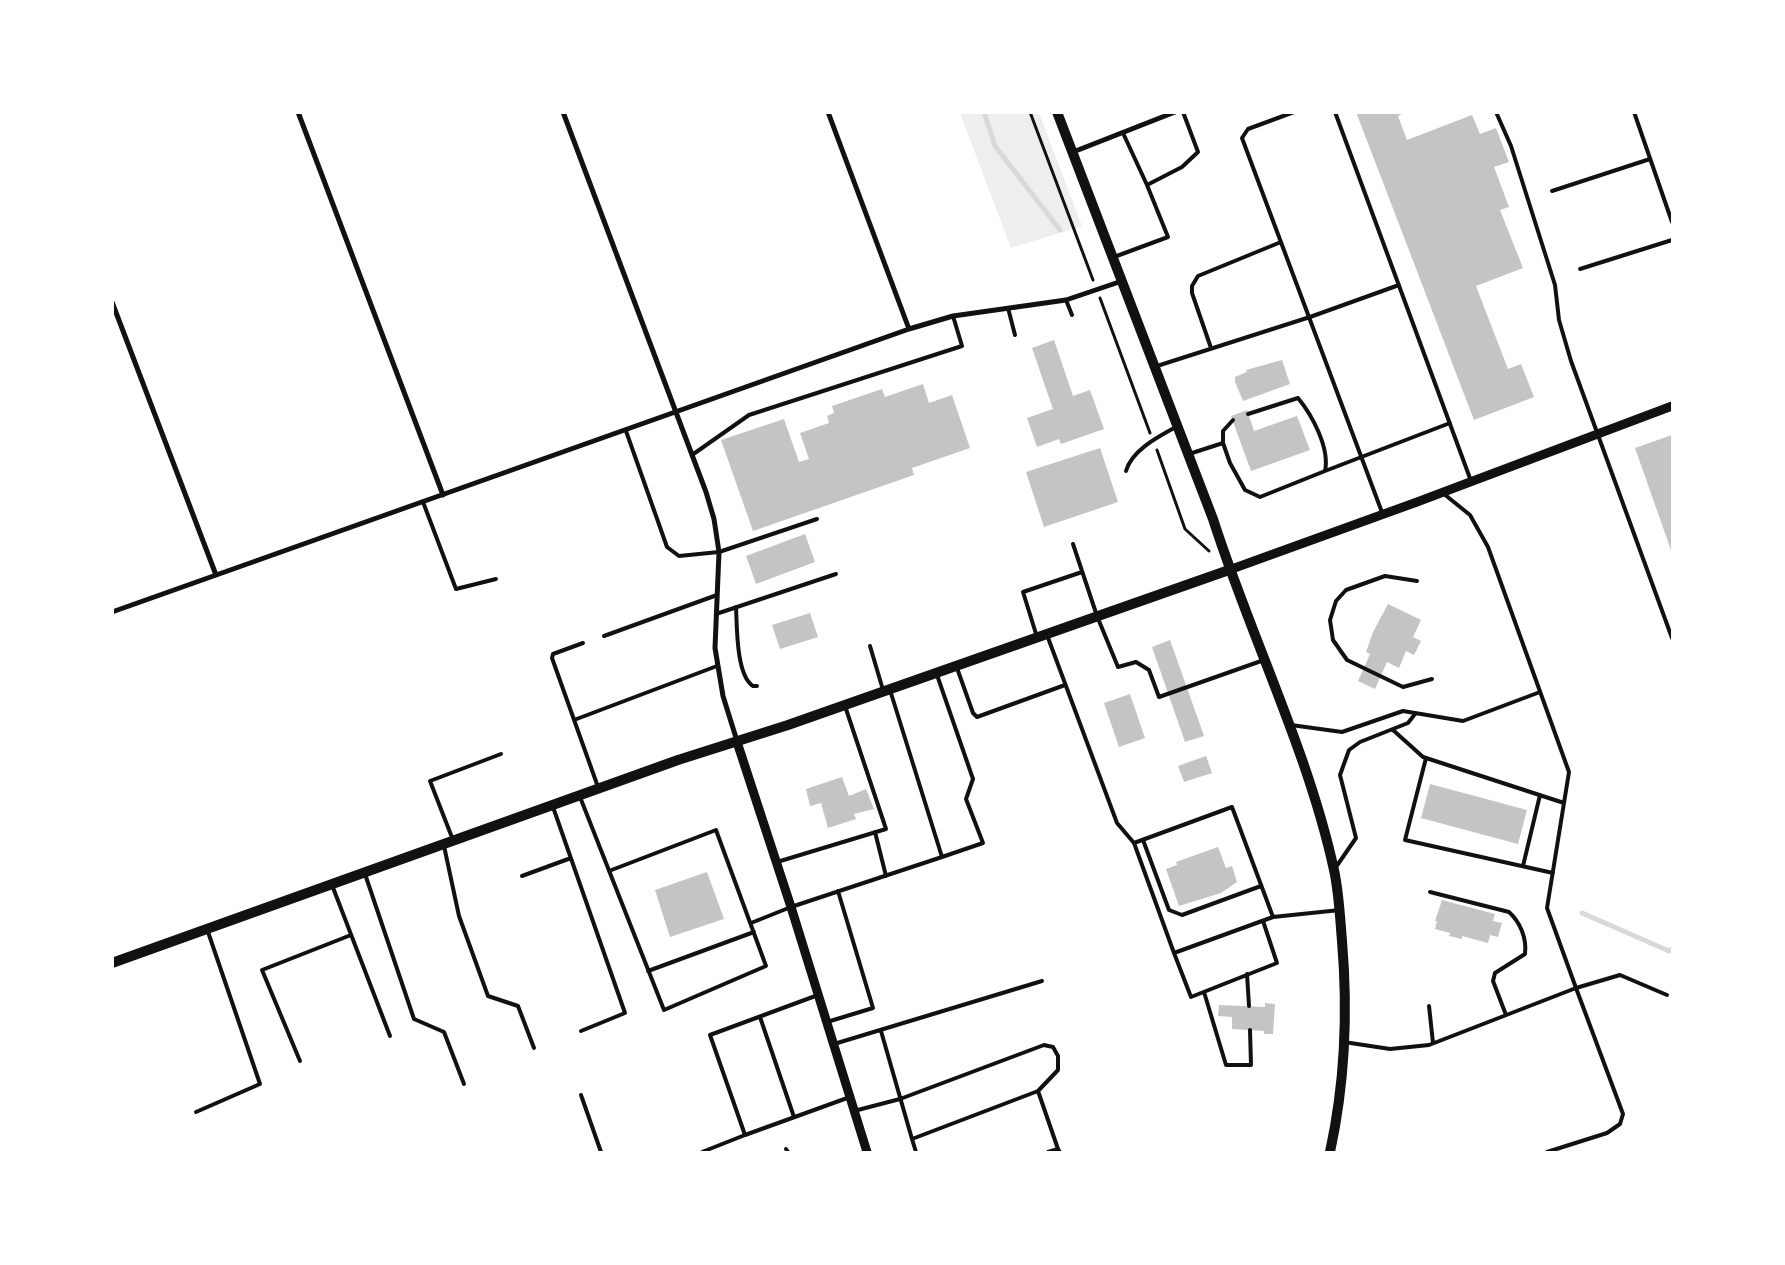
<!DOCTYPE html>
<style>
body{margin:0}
#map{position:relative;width:1785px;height:1265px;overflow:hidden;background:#fff;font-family:"PT Sans",sans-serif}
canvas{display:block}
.frame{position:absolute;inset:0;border:114px solid #fff;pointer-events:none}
</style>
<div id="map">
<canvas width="1785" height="1265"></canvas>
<div class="frame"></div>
</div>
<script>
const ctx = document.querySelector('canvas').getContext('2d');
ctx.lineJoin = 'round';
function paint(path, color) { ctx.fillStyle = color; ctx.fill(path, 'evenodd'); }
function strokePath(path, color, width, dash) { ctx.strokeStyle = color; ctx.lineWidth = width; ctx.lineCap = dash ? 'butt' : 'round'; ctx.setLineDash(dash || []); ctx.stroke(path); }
const green = new Path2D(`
 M 960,113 L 1039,113 L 1082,226 L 1011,248 Z`);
const stream = new Path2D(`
 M 984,112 L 995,146 L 1060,230
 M 1582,913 L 1669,951 L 1672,949`);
const building = new Path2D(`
 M 1356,112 L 1406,112 L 1398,116 L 1407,140 L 1472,115 L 1480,134 L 1496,128 L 1509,162 L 1494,167 L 1509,207 L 1500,210 L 1523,268 L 1476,286 L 1508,369 L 1521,364 L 1534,397 L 1474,420 Z
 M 1054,340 L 1073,396 L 1090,390 L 1104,429 L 1061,444 L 1059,439 L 1037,447 L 1027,418 L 1053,409 L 1032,348 Z
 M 1282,360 L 1290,384 L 1243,401 L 1235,382 L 1235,377 L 1247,372 L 1246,370 Z
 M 923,384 L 929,403 L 952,395 L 970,448 L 912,468 L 914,475 L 753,531 L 721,440 L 784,419 L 799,462 L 809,459 L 800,433 L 829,423 L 827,416 L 834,413 L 832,406 L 882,389 L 885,397 Z
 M 1247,410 L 1254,431 L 1297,416 L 1310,450 L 1251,471 L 1231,416 Z
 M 1672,435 L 1672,553 L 1635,448 Z
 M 1100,448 L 1118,502 L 1044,527 L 1026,472 Z
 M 805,534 L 815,562 L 756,584 L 746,556 Z
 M 1388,604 L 1421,620 L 1413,637 L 1421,641 L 1414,655 L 1406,651 L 1399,668 L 1387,662 L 1375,689 L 1358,681 L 1370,654 L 1366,652 L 1373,632 Z
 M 810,613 L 818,637 L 780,649 L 772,625 Z
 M 1170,640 L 1204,736 L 1185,742 L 1152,647 Z
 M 1130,694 L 1145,738 L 1119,747 L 1104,703 Z
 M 1206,756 L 1212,773 L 1184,782 L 1178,766 Z
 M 842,777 L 849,796 L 866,789 L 874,809 L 854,814 L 856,819 L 828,828 L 821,803 L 810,806 L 806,789 Z
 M 1430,784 L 1527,810 L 1518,844 L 1421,818 Z
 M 1218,847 L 1226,868 L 1232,866 L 1237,882 L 1221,893 L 1179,906 L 1166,869 L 1177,865 L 1176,862 Z
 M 707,872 L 724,919 L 670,937 L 655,890 Z
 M 1442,900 L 1495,914 L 1493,921 L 1502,923 L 1498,937 L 1490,935 L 1488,943 L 1462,936 L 1462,939 L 1449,936 L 1450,933 L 1435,929 L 1437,921 L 1435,921 Z
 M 1265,1003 L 1275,1004 L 1273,1034 L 1264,1034 L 1264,1031 L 1232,1029 L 1232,1017 L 1218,1016 L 1219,1005 L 1265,1007 Z`);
const path = new Path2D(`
 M 1030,112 L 1093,280
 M 1100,298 L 1150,433
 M 1157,450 L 1185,529 L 1209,551`);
const service = new Path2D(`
 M 1294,112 L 1248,129 L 1242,138 L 1383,515
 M 1335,112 L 1471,481
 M 1496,112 L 1511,146 L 1555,285 L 1559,320 L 1571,361 L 1672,638
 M 1634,112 L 1672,222
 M 1123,133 L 1147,185
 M 1552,191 L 1650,159
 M 1114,257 L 1168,237 L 1147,185 L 1182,167 L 1198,152 L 1183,112
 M 1580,269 L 1672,240
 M 1066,300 L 1072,315
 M 1008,308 L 1015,335
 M 1211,348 L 1192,293 L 1192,286 L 1198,276 L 1281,242
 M 1157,366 L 1310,317 L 1399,285
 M 626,431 L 667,547 L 679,556 L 719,552 L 817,519
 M 1223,443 L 1223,431 L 1233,420
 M 1189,454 L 1223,443 L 1230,463 L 1245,490 L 1260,497 L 1325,471 C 1330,448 1312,415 1298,398 L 1248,414
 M 692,455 L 749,415 L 962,346 L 953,316
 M 1126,471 C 1132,450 1158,437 1176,427
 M 1325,471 L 1450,423
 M 423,502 L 456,589 L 496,579
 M 1073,544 L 1097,616 L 1118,667 L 1136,662 L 1149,670 L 1159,697 L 1264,660
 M 1417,581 L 1385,576 L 1346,590 L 1336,601 L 1330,620 L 1333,640 L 1347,660 L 1403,687 L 1432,679
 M 736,607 C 737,626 736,675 753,686 L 757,686
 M 716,614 L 836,574
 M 1047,635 L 1117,823 L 1134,843
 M 604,636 L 717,595
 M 1037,637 L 1023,592 L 1082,572
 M 583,643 L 553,654 L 552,658 L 598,787
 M 870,646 L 883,690
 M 957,668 L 973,713 L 977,717 L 1065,685
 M 890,690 L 942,857 L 983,843 L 966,799 L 973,779 L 937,675
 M 574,720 L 717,666
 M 1291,725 L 1342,732 L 1403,711 L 1463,721 L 1540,692
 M 1393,730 L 1423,757 L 1564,803
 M 1426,758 L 1405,840 L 1553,873
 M 580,797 L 664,1010 L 766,966 L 716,830 L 609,871
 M 553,807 L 625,1013 L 581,1031
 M 875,832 L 886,876
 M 453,840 L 430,781 L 501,754
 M 1143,840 L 1169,910 L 1182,915 L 1261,886
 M 444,846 L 459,916 L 488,996 L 518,1006 L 534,1048
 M 777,862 L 886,829 L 845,706
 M 1523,866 L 1540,795
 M 1336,867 L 1356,838 L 1340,775 L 1349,750 L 1360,742 L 1408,723 L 1415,714
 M 365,874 L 414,1019 L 444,1032 L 464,1084
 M 522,876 L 571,858
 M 332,885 L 390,1036
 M 1430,892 L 1509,912 C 1520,922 1527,938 1525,954 L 1495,973 L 1493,981 L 1506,1015
 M 1263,921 L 1277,963 L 1191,997 L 1174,953 L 1273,917 L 1340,910
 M 751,923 L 791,907 L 942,857
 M 1174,953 L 1134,843 L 1232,807 L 1273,917
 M 648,971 L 754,932
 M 1247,974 L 1249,1006
 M 1204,992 L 1226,1065 L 1251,1065 L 1250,1030
 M 818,995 L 710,1035 L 745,1135 L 850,1097
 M 1429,1006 L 1433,1043
 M 760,1017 L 794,1117
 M 827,1022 L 873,1008 L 838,891
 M 881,1031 L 912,1139
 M 1344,1042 L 1390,1049 L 1429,1045 L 1576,988 L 1547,908 L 1569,772 L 1488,547 L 1470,515 L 1444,494
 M 834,1044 L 1042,981
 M 300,1061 L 262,970 L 351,935
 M 581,1095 L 601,1152
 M 854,1111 L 900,1099 L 1044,1045 L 1053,1047 L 1058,1056 L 1058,1070 L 1038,1091
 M 196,1112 L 260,1084 L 207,929
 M 786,1149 L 788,1152
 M 702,1152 L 745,1135
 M 916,1152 L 912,1139 L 1038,1091 L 1058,1149
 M 1048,1152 L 1058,1149 L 1060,1152
 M 1547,1152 L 1607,1133 L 1620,1124 L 1623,1114 L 1576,988 L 1620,975 L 1667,995`);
const minor = new Path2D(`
 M 298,112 L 443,495
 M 563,112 L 706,492 L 714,519 L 719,552 L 715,648 L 723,696 L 737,741
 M 828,112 L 909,329
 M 1073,152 L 1175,112
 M 112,302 L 216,575
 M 112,612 L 909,329 L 953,316 L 1066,300 L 1122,281`);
const tertiary = new Path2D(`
 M 1229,570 L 1417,502 L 1672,406
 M 737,742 L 791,907 L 867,1152`);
const secondary = new Path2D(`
 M 1057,112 L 1213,519 C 1250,635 1308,751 1334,870 C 1339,893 1340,917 1342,941 C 1348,1012 1345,1083 1330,1152
 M 112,963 L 678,760 L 788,725 L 1229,570`);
paint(green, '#eee');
strokePath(stream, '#d9d9d9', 5);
paint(building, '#c4c4c4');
strokePath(path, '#111', 3);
strokePath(service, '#111', 4);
strokePath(minor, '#111', 5);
strokePath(tertiary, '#111', 9);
strokePath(secondary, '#111', 10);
</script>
